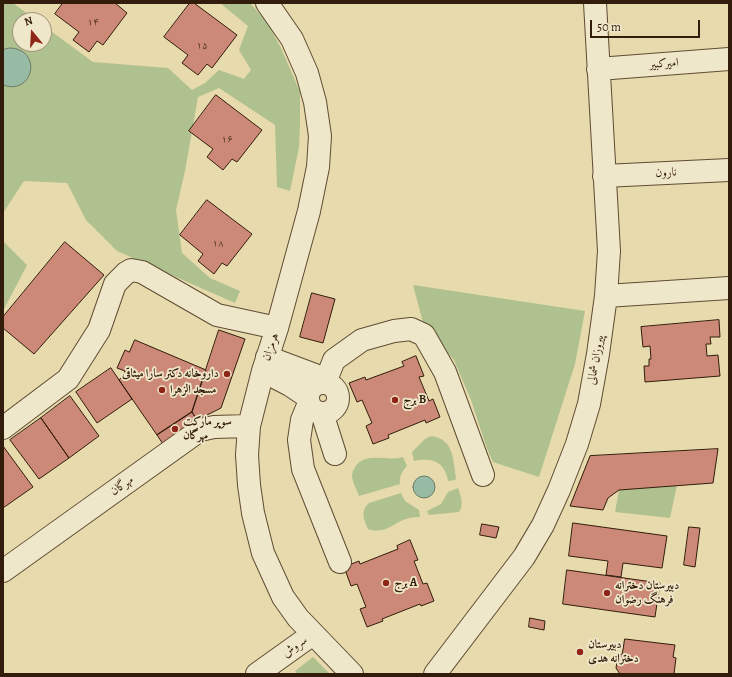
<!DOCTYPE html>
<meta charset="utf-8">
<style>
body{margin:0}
#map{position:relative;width:732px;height:677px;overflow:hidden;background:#e7daac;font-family:Alegreya,serif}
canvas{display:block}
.frame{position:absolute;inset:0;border:4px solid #321c0b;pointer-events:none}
.north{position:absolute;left:12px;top:12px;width:40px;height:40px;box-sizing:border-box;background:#efe7c9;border:1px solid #a3967d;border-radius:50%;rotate:342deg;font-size:11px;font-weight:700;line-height:16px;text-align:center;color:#321c0b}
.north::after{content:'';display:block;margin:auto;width:14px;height:18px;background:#8f2418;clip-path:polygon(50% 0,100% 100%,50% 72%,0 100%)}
.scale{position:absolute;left:590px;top:20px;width:110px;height:18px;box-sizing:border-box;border:2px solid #321c0b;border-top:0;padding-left:5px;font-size:12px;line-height:14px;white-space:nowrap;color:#321c0b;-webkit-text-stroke:3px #efe7c9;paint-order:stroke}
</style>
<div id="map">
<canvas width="732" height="677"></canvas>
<div class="frame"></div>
<div class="north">N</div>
<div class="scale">50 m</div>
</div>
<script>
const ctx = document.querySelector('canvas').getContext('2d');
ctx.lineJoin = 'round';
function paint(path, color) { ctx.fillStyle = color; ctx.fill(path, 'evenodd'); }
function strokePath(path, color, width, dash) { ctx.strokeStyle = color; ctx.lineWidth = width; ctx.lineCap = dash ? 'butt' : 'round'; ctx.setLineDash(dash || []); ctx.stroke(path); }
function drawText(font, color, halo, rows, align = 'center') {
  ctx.font = font + ' Alegreya,Amiri,serif'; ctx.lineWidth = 3.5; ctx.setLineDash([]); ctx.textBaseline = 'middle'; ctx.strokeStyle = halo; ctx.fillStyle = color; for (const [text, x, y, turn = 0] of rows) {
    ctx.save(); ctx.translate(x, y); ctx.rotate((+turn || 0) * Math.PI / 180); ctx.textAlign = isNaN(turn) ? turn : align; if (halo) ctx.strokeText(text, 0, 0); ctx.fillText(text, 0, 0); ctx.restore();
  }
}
const green = new Path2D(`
 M 3,3 L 13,3 L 36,20 L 20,20 L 20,44 L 44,44 L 44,26 L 93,62 L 168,68 L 192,90 L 205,83 L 219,70 L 244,79 L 251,70 L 239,50 L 248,26 L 220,3 L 250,3 L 267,22 L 281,48 L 300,92 L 300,123 L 299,147 L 290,191 L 277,187 L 275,125 L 219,88 L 198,97 L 185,171 L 176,210 L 182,253 L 210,278 L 240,291 L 235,303 L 117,251 L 86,220 L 67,183 L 24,181 L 3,213 Z
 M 3,241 L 27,265 L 3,311 Z
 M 413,285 L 585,311 L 575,364 L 539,477 L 493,462 L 487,449 L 471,400 L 454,360 L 424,326 Z
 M 431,436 C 454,439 453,459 456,478 L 455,480 L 448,481 C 445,462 433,457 414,461 L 412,452 L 425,439 Z
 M 403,457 L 407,466 C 402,471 399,477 400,484 L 359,496 C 357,490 352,482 352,475 C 352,472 354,469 355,467 C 366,451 387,462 403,457 Z
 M 677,485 L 670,518 L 615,512 L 619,490 Z
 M 458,488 C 461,497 464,504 459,512 L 429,515 L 427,511 L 441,504 L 448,492 Z
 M 401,493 L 405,501 L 419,510 L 420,517 C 417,517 413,517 410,518 C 393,521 388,535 368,529 C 364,519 360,511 369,503 Z
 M 313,657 L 330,674 L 298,674 L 295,671 Z`);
const water = new Path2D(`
 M 10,48 C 43,49 34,96 3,85 L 3,50 Z
 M413 487a11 11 0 1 1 22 0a11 11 0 1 1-22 0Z`);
const building = new Path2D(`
 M 63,3 L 115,3 L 127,13 L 103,45 L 97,41 L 89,52 L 73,40 L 79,32 L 55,14 Z
 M 190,3 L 194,3 L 237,35 L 212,68 L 207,64 L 198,75 L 182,63 L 188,55 L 164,37 Z
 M 216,95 L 262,130 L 237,162 L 232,159 L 223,170 L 207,157 L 213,149 L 189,131 Z
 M 207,200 L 252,234 L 227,266 L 222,263 L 214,274 L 198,261 L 203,254 L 180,235 Z
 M 65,242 L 104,275 L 34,354 L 3,328 L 3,317 Z
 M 312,293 L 335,299 L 323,343 L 300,337 Z
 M 719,320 L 720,337 L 710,337 L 711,344 L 706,344 L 707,356 L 718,355 L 720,376 L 645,382 L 644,366 L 649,366 L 649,359 L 651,359 L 650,346 L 643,347 L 641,327 Z
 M 219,330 L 245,339 L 221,408 L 197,420 L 192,412 Z
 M 135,340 L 206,370 L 192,412 L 157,435 L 119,380 L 122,377 L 125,371 L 117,368 L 125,350 L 129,352 Z
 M 416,356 L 424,376 L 419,377 L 429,401 L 433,399 L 440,417 L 426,423 L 425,420 L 388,435 L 389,438 L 373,444 L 366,426 L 372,423 L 362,400 L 357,402 L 349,383 L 365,377 L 366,380 L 404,366 L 402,362 Z
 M 111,368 L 132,399 L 97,423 L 76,392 Z
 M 70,396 L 99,436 L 69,458 L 41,418 Z
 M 192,412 L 197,420 L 163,444 L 157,435 Z
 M 41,418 L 69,458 L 39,479 L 10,440 Z
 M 3,446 L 33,487 L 3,508 Z
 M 718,449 L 713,483 L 619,490 L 608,498 L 603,510 L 570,506 L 590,456 Z
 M 573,523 L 667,536 L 662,568 L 623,563 L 621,577 L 606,575 L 608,561 L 569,556 Z
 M 482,524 L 499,527 L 496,538 L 480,535 Z
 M 689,527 L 700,528 L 695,567 L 684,565 Z
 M 410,540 L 418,560 L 414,561 L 423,584 L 427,583 L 434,601 L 421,606 L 420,604 L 382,619 L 383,621 L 367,627 L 360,609 L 366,607 L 357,584 L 351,586 L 344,567 L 359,561 L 360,564 L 398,549 L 397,546 Z
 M 567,570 L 660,583 L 655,617 L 563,604 Z
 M 530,618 L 545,621 L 544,630 L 529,627 Z
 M 625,639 L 675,645 L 673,657 L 676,658 L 674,674 L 620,674 L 616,668 L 618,656 L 622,654 Z`);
const minor = new Path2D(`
 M 267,3 L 292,39 L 307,73 L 315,102 L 320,136 L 318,167 L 309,211 L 277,328 L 263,371 L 249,426 L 247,455 L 249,485 L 253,513 L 263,553 L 283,597 L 298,618 L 352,674
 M 598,69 L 729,59
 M 604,176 L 729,170
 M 606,296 L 729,288
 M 267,357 L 315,375 L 319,383
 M 263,371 L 290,385 L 308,397
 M308 398a15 15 0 1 1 30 0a15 15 0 1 1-30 0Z
 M 325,383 L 334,360 L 362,340 L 394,331 L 411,329 L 424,335 L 445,372 L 483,475
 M 309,403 L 302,420 L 299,440 L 303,469 L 340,562
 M 322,413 L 335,454
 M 3,428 L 68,379 L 99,330 L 115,284 L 126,273 L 131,270 L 142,272 L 217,315 L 277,328
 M 3,571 L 200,430 L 214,427 L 249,426
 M 257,674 L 313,634
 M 435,674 L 524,557 L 543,525 L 559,490 L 577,444 L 589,404 L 598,354 L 606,296 L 609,251 L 595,3`);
const markers = [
 [227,374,4,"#8f2418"],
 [162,390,4,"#8f2418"],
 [395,400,4,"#8f2418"],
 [175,429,4,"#8f2418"],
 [386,583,4,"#8f2418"],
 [607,593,4,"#8f2418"],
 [580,652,4,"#8f2418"]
];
const numberNames = [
 ["۱۴",93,23],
 ["۱۵",202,46],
 ["۱۶",227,140],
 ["۱۸",218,244]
];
const streetNames = [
 ["امیرکبیر",664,64,-4],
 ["نارون",666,173,-3],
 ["هرمزان",271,347,-71],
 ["پیروزان شمالی",596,360,-80],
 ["مهرگان",122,486,-35],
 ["سروش",295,647,-36]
];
const poiNames = [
 ["داروخانه دکتر سارا میثاقی",219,374,"right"],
 ["مسجد الزهرا",170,390],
 ["برج B",403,400],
 ["سوپر مارکت",183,422],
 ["مهرگان",183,436],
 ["برج A",394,583],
 ["دبیرستان دخترانه",615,586],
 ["فرهنگ رضوان",615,600],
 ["دبیرستان",588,645],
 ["دخترانه هدی",588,659]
];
paint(green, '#afc18e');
paint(water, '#97bba5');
strokePath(water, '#6f7b67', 1);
paint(building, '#cc8977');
strokePath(building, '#321c0b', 1);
strokePath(minor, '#5f4c33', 24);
strokePath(minor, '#efe7c9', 22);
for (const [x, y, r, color] of markers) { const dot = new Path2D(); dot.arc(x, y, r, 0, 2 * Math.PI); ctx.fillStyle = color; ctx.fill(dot); strokePath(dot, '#efe7c9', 1.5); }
drawText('10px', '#583726', null, numberNames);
drawText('12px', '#321c0b', '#efe7c9', streetNames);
drawText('bold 12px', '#321c0b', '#efe7c9', poiNames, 'left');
</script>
